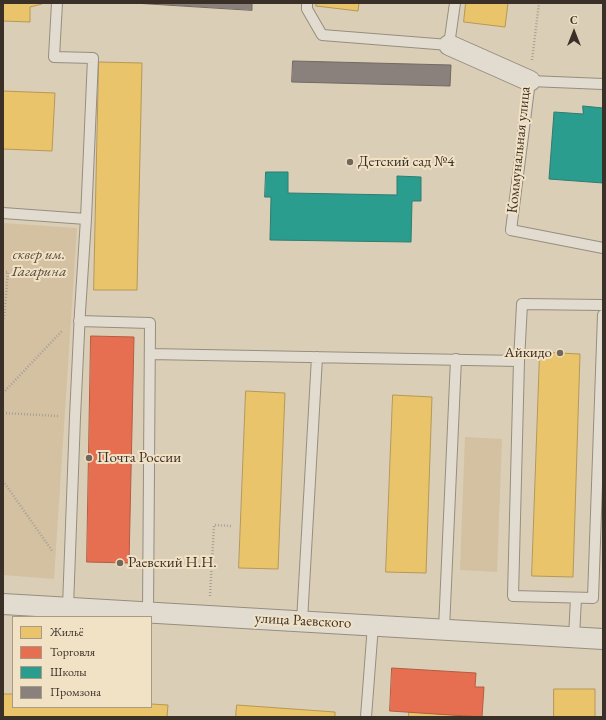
<!DOCTYPE html>
<meta charset="utf-8">
<style>
body{margin:0}
#map{position:relative;width:606px;height:720px;overflow:hidden;background:#dbceb6;font-family:"EB Garamond",serif}
canvas{display:block}
.frame{position:absolute;inset:0;border:4px solid #3b3027;pointer-events:none}
.legend{position:absolute;left:12px;top:616px;width:140px;height:92px;box-sizing:border-box;background:#f1e2c6;border:1px solid #a89b86;margin:0;padding:5px 7px;list-style:none;font-size:12px;color:#3b3027}
.legend li{display:flex;align-items:center;gap:8px;height:20px}
.legend b{width:20px;border:1px solid #a89b86}
.north{position:absolute;left:554px;top:12px;width:40px;height:40px;-webkit-text-stroke:3px #f1e2c6;paint-order:stroke;rotate:0deg;font-size:11px;font-weight:700;line-height:16px;text-align:center;color:#3b3027}
.north::after{content:'';display:block;margin:auto;width:14px;height:18px;background:#3b3027;clip-path:polygon(50% 0,100% 100%,50% 72%,0 100%)}
</style>
<div id="map">
<canvas width="606" height="720"></canvas>
<div class="frame"></div>
<ul class="legend">
<li><b style="height:11px;background:#e9c46a"></b>Жильё</li>
<li><b style="height:11px;background:#e76f51"></b>Торговля</li>
<li><b style="height:11px;background:#2a9d8f"></b>Школы</li>
<li><b style="height:11px;background:#8a817c"></b>Промзона</li>
</ul>
<div class="north">С</div>
</div>
<script>
const ctx = document.querySelector('canvas').getContext('2d');
ctx.lineJoin = 'round';
function paint(path, color) { ctx.fillStyle = color; ctx.fill(path, 'evenodd'); }
function strokePath(path, color, width, dash) { ctx.strokeStyle = color; ctx.lineWidth = width; ctx.lineCap = dash ? 'butt' : 'round'; ctx.setLineDash(dash || []); ctx.stroke(path); }
function drawText(font, color, halo, rows, align = 'center') {
  ctx.font = font + ' "EB Garamond",serif'; ctx.lineWidth = 4; ctx.setLineDash([]); ctx.textBaseline = 'middle'; ctx.strokeStyle = halo; ctx.fillStyle = color; for (const [text, x, y, turn = 0] of rows) {
    ctx.save(); ctx.translate(x, y); ctx.rotate((+turn || 0) * Math.PI / 180); ctx.textAlign = isNaN(turn) ? turn : align; if (halo) ctx.strokeText(text, 0, 0); ctx.fillText(text, 0, 0); ctx.restore();
  }
}
const green = new Path2D(`
 M 3,223 L 77,228 L 54,579 L 3,575 Z
 M 465,437 L 502,439 L 497,572 L 460,570 Z`);
const homes = new Path2D(`
 M 3,3 L 42,3 L 42,4 L 30,7 L 30,22 L 3,21 Z
 M 317,3 L 359,3 L 358,11 L 316,6 Z
 M 466,3 L 508,3 L 505,27 L 464,22 Z
 M 99,62 L 142,63 L 137,290 L 94,290 Z
 M 3,91 L 55,93 L 52,151 L 3,149 Z
 M 540,352 L 580,354 L 573,577 L 532,576 Z
 M 246,391 L 285,393 L 278,569 L 239,568 Z
 M 393,395 L 432,397 L 426,573 L 386,572 Z
 M 554,689 L 595,689 L 595,717 L 554,717 Z
 M 3,694 L 13,694 L 13,707 L 151,707 L 151,704 L 168,705 L 167,717 L 3,717 Z
 M 237,705 L 335,712 L 335,717 L 236,717 Z
 M 409,712 L 456,715 L 455,717 L 409,717 Z`);
const shops = new Path2D(`
 M 91,336 L 134,337 L 129,563 L 87,562 Z
 M 392,668 L 476,673 L 475,687 L 484,687 L 482,717 L 390,711 Z`);
const schools = new Path2D(`
 M 583,106 L 603,108 L 603,183 L 549,179 L 554,112 L 583,114 Z
 M 266,172 L 288,172 L 288,193 L 397,195 L 397,176 L 421,177 L 421,201 L 412,201 L 411,242 L 270,240 L 271,197 L 265,197 Z`);
const industry = new Path2D(`
 M 134,3 L 252,3 L 252,10 Z
 M 293,61 L 451,65 L 450,86 L 292,82 Z`);
const path = new Path2D(`
 M 532,60 L 539,3
 M 3,272 L 8,272 L 4,318 L 3,318
 M 3,393 L 62,331
 M 3,413 L 58,416
 M 3,481 L 53,552
 M 210,596 L 214,525 L 232,526`);
const lane = new Path2D(`
 M 57,3 L 54,57 L 93,58 L 86,219 L 80,312 L 75,417 L 68,607
 M 307,3 L 307,9 L 322,35 L 449,45 L 455,3
 M 603,84 L 530,81 L 511,230 L 603,248
 M 3,213 L 86,219
 M 79,321 L 150,323 L 148,612
 M 150,354 L 519,361 L 513,596 L 593,598 L 603,315
 M 519,361 L 522,304 L 603,305
 M 302,621 L 317,357
 M 444,629 L 456,359
 M 574,637 L 576,598
 M 366,717 L 373,625`);
const street = new Path2D(`
 M 449,45 L 530,81
 M 3,604 L 603,639`);
const markers = [
 [350,162,4,"#736759"],
 [560,353,4,"#736759"],
 [89,458,4,"#736759"],
 [120,563,4,"#736759"]
];
const streetNames = [
 ["Коммунальная улица",519,150,-84],
 ["улица Раевского",303,621,3]
];
const poiNames = [
 ["Детский сад №4",358,162],
 ["Айкидо",552,353,"right"],
 ["Почта России",97,458],
 ["Раевский Н.Н.",128,563]
];
const parkNames = [
 ["сквер им.",39,255],
 ["Гагарина",39,272]
];
paint(green, '#d3c1a2');
paint(homes, '#e9c46a');
strokePath(homes, '#b59856', 1);
paint(shops, '#e76f51');
strokePath(shops, '#b35c44', 1);
paint(schools, '#2a9d8f');
strokePath(schools, '#2f7c70', 1);
paint(industry, '#8a817c');
strokePath(industry, '#726962', 1);
strokePath(lane, '#968d7e', 12);
strokePath(street, '#968d7e', 22);
strokePath(path, '#a6a097', 2.5, [1, 2]);
strokePath(lane, '#e2dcd0', 10);
strokePath(street, '#e2dcd0', 20);
for (const [x, y, r, color] of markers) { const dot = new Path2D(); dot.arc(x, y, r, 0, 2 * Math.PI); ctx.fillStyle = color; ctx.fill(dot); strokePath(dot, '#f1e2c6', 1.5); }
drawText('15px', '#3b3027', '#f1e2c6', streetNames);
drawText('15px', '#3b3027', '#f1e2c6', poiNames, 'left');
drawText('italic 15px', '#584b3c', '#f1e2c6', parkNames);
</script>
